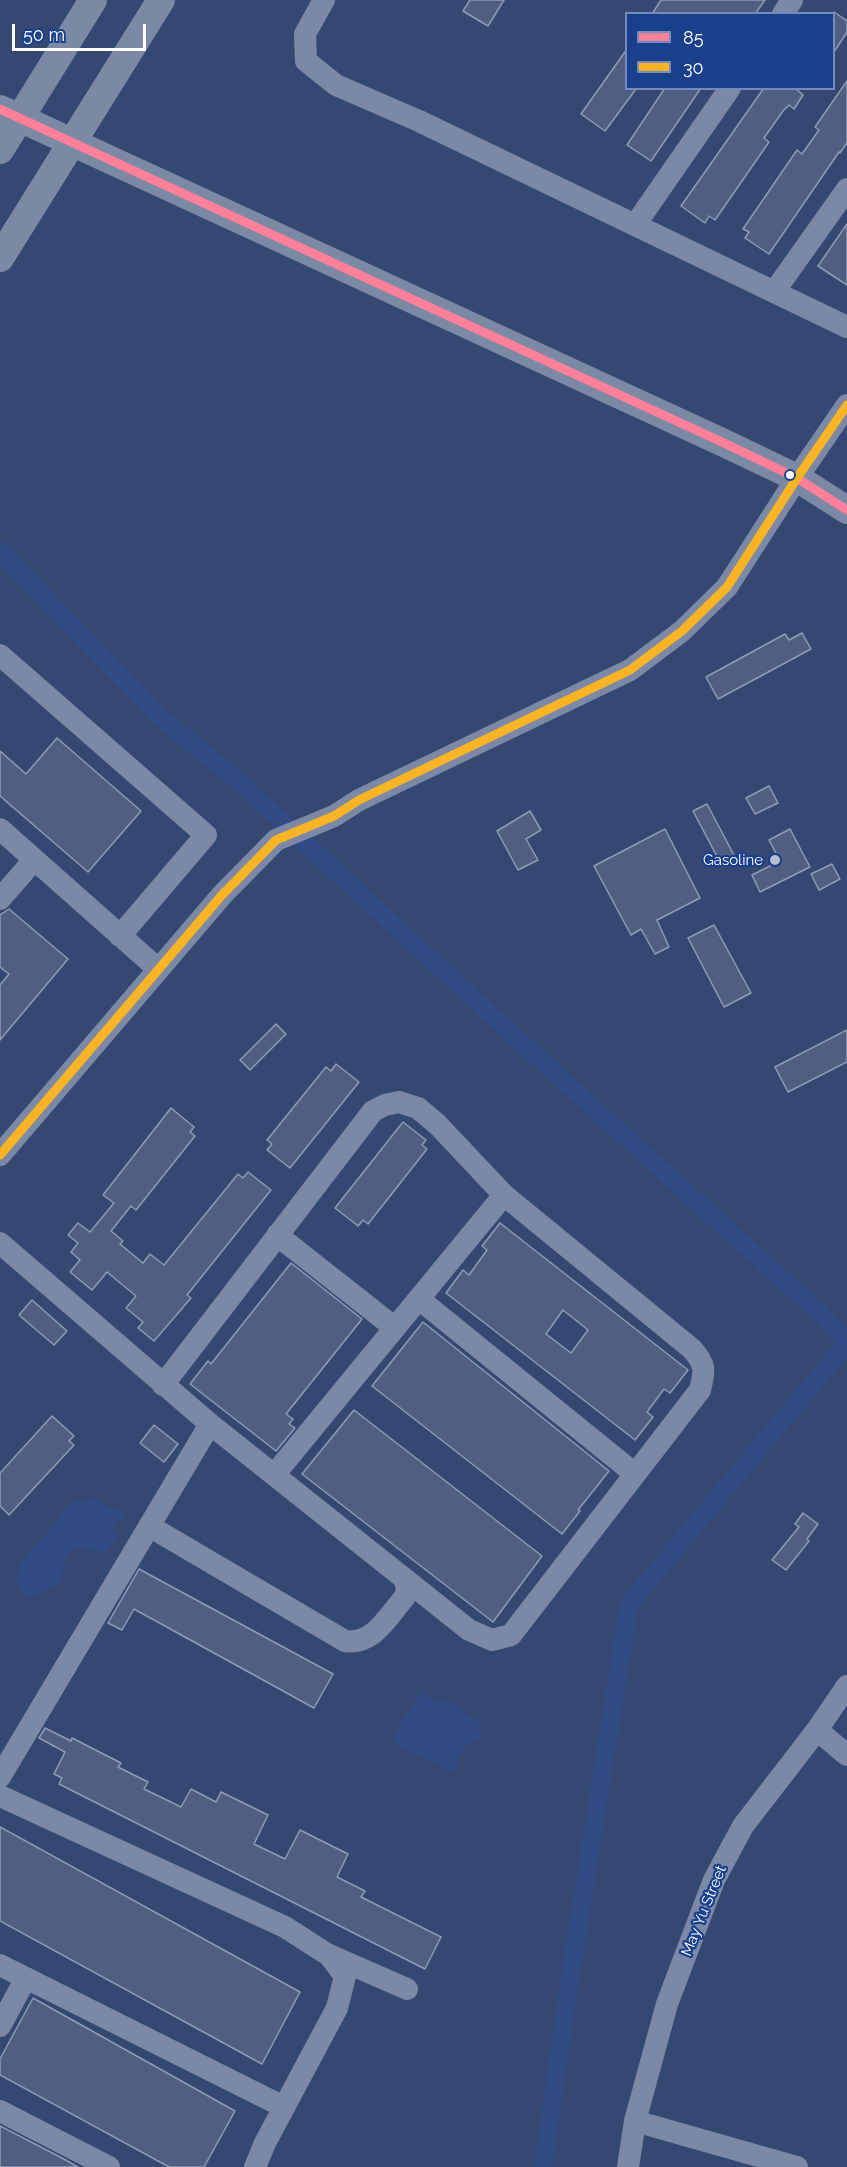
<!DOCTYPE html>
<style>
body{margin:0}
#map{position:relative;width:847px;height:2167px;overflow:hidden;background:#344872;font-family:Raleway,sans-serif}
canvas{display:block}
.legend{position:absolute;left:625px;top:12px;width:210px;height:78px;box-sizing:border-box;background:#193f8d;border:2px solid #758cbb;margin:0;padding:8px 10px;list-style:none;font-size:18px;color:#fff}
.legend li{display:flex;align-items:center;gap:12px;height:30px}
.legend b{width:30px;border:2px solid #758cbb}
.scale{position:absolute;left:12px;top:24px;width:134px;height:27px;box-sizing:border-box;border:3px solid #fff;border-top:0;padding-left:8px;font-size:18px;line-height:21px;white-space:nowrap;color:#fff;-webkit-text-stroke:4px #193f8d;paint-order:stroke}
</style>
<div id="map">
<canvas width="847" height="2167"></canvas>
<ul class="legend">
<li><b style="height:8px;background:#ff8098"></b>85</li>
<li><b style="height:8px;background:#f9b426"></b>30</li>
</ul>
<div class="scale">50 m</div>
</div>
<script>
const ctx = document.querySelector('canvas').getContext('2d');
ctx.lineJoin = 'round';
function paint(path, color) { ctx.fillStyle = color; ctx.fill(path, 'evenodd'); }
function strokePath(path, color, width, dash) { ctx.strokeStyle = color; ctx.lineWidth = width; ctx.lineCap = dash ? 'butt' : 'round'; ctx.setLineDash(dash || []); ctx.stroke(path); }
function drawText(font, color, halo, rows, align = 'center') {
  ctx.font = font + ' Raleway,sans-serif'; ctx.lineWidth = 4.5; ctx.setLineDash([]); ctx.textBaseline = 'middle'; ctx.strokeStyle = halo; ctx.fillStyle = color; for (const [text, x, y, turn = 0] of rows) {
    ctx.save(); ctx.translate(x, y); ctx.rotate((+turn || 0) * Math.PI / 180); ctx.textAlign = isNaN(turn) ? turn : align; if (halo) ctx.strokeText(text, 0, 0); ctx.fillText(text, 0, 0); ctx.restore();
  }
}
const water = new Path2D(`
 M 92,1497 L 112,1509 L 119,1510 L 124,1514 L 124,1517 L 116,1521 L 112,1530 L 118,1537 L 106,1551 L 74,1548 L 65,1560 L 60,1583 L 29,1598 C 0,1574 31,1551 49,1531 C 57,1522 63,1510 71,1501 L 89,1502 Z
 M 421,1692 L 434,1701 C 455,1699 451,1705 466,1714 C 471,1717 476,1718 480,1721 L 481,1735 L 478,1741 C 465,1743 462,1749 456,1760 L 458,1767 L 456,1773 L 395,1744 L 394,1735 Z`);
const canal = new Path2D(`
 M 0,551 L 160,717 L 236,779 L 501,1024 L 821,1314 L 847,1341
 M 543,2167 L 568,1991 L 629,1604 L 847,1343`);
const building = new Path2D(`
 M 470,0 L 504,0 L 488,26 L 463,11 Z
 M 661,0 L 765,0 L 755,14 L 652,14 Z
 M 834,12 L 847,21 L 847,32 L 834,52 Z
 M 627,49 L 627,88 L 636,89 L 605,131 L 581,114 Z
 M 847,81 L 847,143 L 840,153 L 839,152 L 769,254 L 745,238 L 749,232 L 743,229 L 797,150 L 802,154 L 819,130 L 815,127 Z
 M 665,88 L 701,88 L 651,161 L 627,145 Z
 M 764,88 L 795,88 L 803,95 L 794,109 L 789,105 L 783,111 L 764,138 L 769,142 L 715,220 L 709,216 L 705,223 L 681,206 Z
 M 847,224 L 847,285 L 818,266 Z
 M 802,633 L 811,649 L 718,699 L 706,677 L 785,634 L 789,640 Z
 M 57,738 L 141,811 L 88,872 L 0,796 L 0,751 L 26,774 Z
 M 769,786 L 778,803 L 755,814 L 746,798 Z
 M 707,804 L 736,859 L 722,866 L 693,811 Z
 M 530,811 L 541,830 L 526,839 L 538,860 L 518,870 L 497,831 Z
 M 665,829 L 700,898 L 657,920 L 669,947 L 655,954 L 641,929 L 631,935 L 594,866 Z
 M 790,829 L 810,867 L 760,892 L 752,875 L 780,861 L 769,840 Z
 M 832,864 L 840,879 L 819,890 L 811,874 Z
 M 9,909 L 68,959 L 0,1040 L 0,985 L 9,974 L 0,967 L 0,915 Z
 M 714,925 L 751,993 L 724,1007 L 688,938 Z
 M 276,1024 L 286,1034 L 250,1070 L 240,1060 Z
 M 847,1030 L 847,1062 L 788,1092 L 775,1067 Z
 M 336,1064 L 359,1082 L 290,1168 L 267,1150 L 272,1144 L 267,1140 L 326,1067 L 331,1071 Z
 M 171,1108 L 194,1127 L 190,1132 L 195,1136 L 136,1210 L 131,1206 L 111,1231 L 123,1241 L 120,1244 L 143,1263 L 150,1254 L 164,1265 L 238,1174 L 243,1178 L 248,1172 L 271,1190 L 187,1295 L 191,1298 L 154,1341 L 138,1328 L 143,1322 L 126,1308 L 136,1296 L 107,1272 L 92,1290 L 70,1272 L 80,1260 L 71,1252 L 78,1243 L 68,1235 L 78,1223 L 90,1232 L 114,1203 L 103,1195 Z
 M 403,1122 L 426,1140 L 422,1145 L 427,1149 L 368,1224 L 363,1220 L 358,1226 L 335,1208 Z
 M 500,1223 L 688,1370 L 670,1393 L 664,1389 L 647,1412 L 653,1417 L 635,1440 L 446,1293 L 463,1270 L 469,1275 L 487,1250 L 482,1246 ZM 563,1310 L 588,1330 L 571,1353 L 546,1334 Z
 M 291,1263 L 362,1319 L 286,1414 L 293,1419 L 289,1424 L 295,1428 L 276,1451 L 190,1384 L 208,1361 L 211,1364 Z
 M 32,1300 L 67,1331 L 54,1345 L 19,1315 Z
 M 423,1322 L 609,1471 L 578,1510 L 580,1511 L 562,1534 L 372,1386 Z
 M 354,1410 L 542,1556 L 493,1622 L 302,1474 Z
 M 52,1416 L 74,1436 L 69,1441 L 74,1445 L 9,1515 L 0,1506 L 0,1473 Z
 M 154,1425 L 178,1444 L 164,1462 L 140,1443 Z
 M 803,1513 L 818,1524 L 807,1539 L 809,1541 L 786,1570 L 772,1560 L 799,1527 L 795,1524 Z
 M 139,1569 L 333,1674 L 314,1708 L 134,1609 L 122,1630 L 108,1623 Z
 M 45,1728 L 71,1741 L 72,1738 L 121,1763 L 118,1767 L 148,1782 L 144,1789 L 181,1807 L 191,1789 L 216,1802 L 221,1792 L 268,1815 L 254,1844 L 285,1859 L 300,1830 L 348,1854 L 337,1877 L 365,1891 L 361,1897 L 441,1937 L 425,1969 L 59,1784 L 62,1778 L 54,1774 L 65,1752 L 39,1738 Z
 M 0,1827 L 300,1992 L 262,2064 L 0,1921 Z
 M 33,1998 L 235,2111 L 204,2167 L 169,2167 L 0,2075 L 0,2059 Z
 M 0,2126 L 62,2158 L 78,2167 L 0,2167 Z`);
const minor = new Path2D(`
 M 324,0 L 305,34 L 306,61 L 336,85 L 419,121 L 847,327
 M 783,14 L 792,0
 M 635,225 L 730,88
 M 774,292 L 847,189
 M 0,655 L 206,835 L 120,936
 M 0,829 L 158,969
 M 0,899 L 34,860
 M 0,1155 L 222,895 L 276,840 L 334,816 L 359,800 L 630,670 L 682,631 L 727,587 L 797,478 L 847,405
 M 277,1235 L 395,1328
 M 0,1243 L 210,1424 L 469,1630 L 492,1640 L 511,1635 L 700,1390 C 705,1370 706,1365 692,1349 L 504,1195 L 438,1125 L 418,1108 L 399,1102 L 385,1105 L 373,1111 L 163,1385
 M 419,1299 L 635,1474
 M 274,1475 L 504,1195
 M 149,1526 L 345,1641 C 373,1645 387,1618 404,1598 L 407,1592 L 405,1579
 M 817,1730 L 847,1755
 M 0,1777 L 210,1424
 M 0,1796 L 285,1927 L 327,1954 L 407,1989
 M 0,1965 L 284,2107
 M 0,2026 L 26,1978
 M 0,2111 L 109,2167
 M 635,2121 L 797,2167
 M 255,2167 L 265,2143 L 337,2008 L 345,1976 L 329,1955
 M 628,2167 L 635,2121 L 667,2004 L 714,1880 L 743,1826 L 817,1730 L 847,1686`);
const major = new Path2D(`
 M 0,109 L 724,443 L 797,478 L 847,510
 M 0,150 L 93,0
 M 0,258 L 161,0`);
const bus1 = new Path2D(`
 M 0,109 L 724,443 L 797,478 L 847,510`);
const bus2 = new Path2D(`
 M 0,1155 L 222,895 L 276,840 L 334,816 L 359,800 L 630,670 L 682,631 L 727,587 L 797,478 L 847,405`);
const markers = [
 [790,475,5,"#fff"],
 [775,860,6,"#b8bfce"]
];
const poiNames = [
 ["Gasoline",763,860]
];
const streetNames = [
 ["May Yu Street",704,1911,-68]
];
paint(water, '#314c85');
strokePath(canal, '#314c85', 18);
paint(building, '#4e5f81');
strokePath(building, '#8f9cb5', 1.5);
strokePath(minor, '#7b89a6', 22);
strokePath(major, '#7b89a5', 28);
strokePath(bus1, '#ff8098', 9);
strokePath(bus2, '#f9b426', 9);
for (const [x, y, r, color] of markers) { const dot = new Path2D(); dot.arc(x, y, r, 0, 2 * Math.PI); ctx.fillStyle = color; ctx.fill(dot); strokePath(dot, '#193f8d', 2); }
drawText('15px', '#fff', '#193f8d', poiNames, 'right');
drawText('15px', '#fff', '#193f8d', streetNames);
</script>
